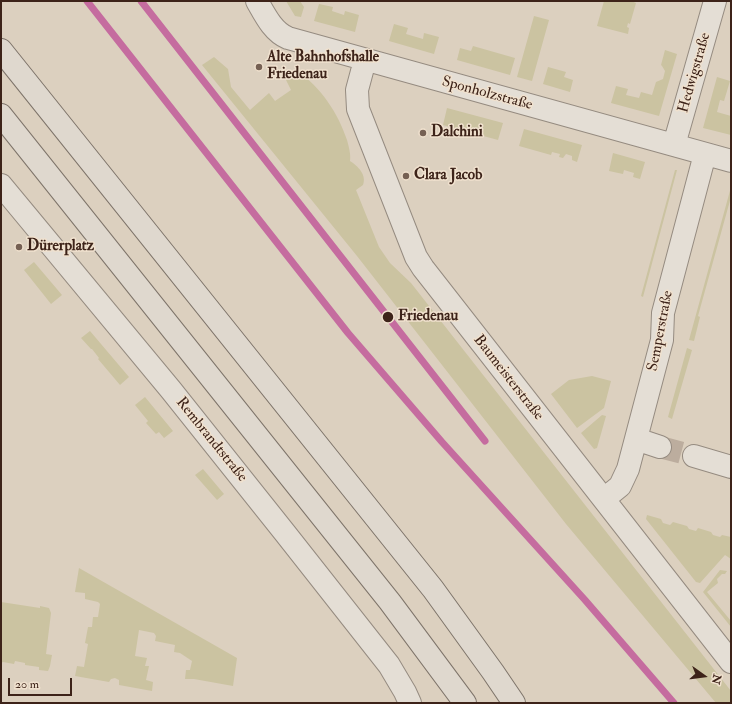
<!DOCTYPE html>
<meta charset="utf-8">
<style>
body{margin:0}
#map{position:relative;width:732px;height:704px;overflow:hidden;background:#dcd0bf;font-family:"IM FELL Double Pica",serif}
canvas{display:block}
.frame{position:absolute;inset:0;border:2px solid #3d2319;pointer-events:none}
.north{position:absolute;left:684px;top:656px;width:40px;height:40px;-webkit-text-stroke:3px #f0e1ce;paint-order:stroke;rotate:104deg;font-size:11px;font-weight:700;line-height:16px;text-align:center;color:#3d2319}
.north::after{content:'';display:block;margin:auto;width:14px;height:18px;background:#3d2319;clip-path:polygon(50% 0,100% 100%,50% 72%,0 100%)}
.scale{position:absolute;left:8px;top:678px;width:64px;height:18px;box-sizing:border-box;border:2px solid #3d2319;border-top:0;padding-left:5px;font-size:12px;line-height:14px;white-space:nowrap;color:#3d2319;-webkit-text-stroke:3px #f0e1ce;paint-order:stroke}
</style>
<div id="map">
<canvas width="732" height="704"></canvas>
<div class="frame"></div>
<div class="north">N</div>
<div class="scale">20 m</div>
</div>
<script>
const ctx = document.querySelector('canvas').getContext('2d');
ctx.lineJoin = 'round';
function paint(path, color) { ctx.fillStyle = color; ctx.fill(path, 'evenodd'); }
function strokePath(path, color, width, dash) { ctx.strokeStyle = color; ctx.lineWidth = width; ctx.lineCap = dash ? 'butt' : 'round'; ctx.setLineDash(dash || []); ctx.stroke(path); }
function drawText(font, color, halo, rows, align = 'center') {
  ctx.font = font + ' "IM FELL Double Pica",serif'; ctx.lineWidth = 3; ctx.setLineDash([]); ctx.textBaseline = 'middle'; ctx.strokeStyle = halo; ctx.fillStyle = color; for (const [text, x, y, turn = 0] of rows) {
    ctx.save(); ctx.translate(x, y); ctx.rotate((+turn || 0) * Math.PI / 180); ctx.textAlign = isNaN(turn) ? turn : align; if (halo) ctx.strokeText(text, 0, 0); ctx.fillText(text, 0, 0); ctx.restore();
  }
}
const green = new Path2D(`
 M 286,1 L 300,1 L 304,7 L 301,17 L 295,16 Z
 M 604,1 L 631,1 L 636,3 L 630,24 L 628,23 L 627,27 L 629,28 L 628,34 L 597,26 Z
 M 319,4 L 333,7 L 332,11 L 344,15 L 345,11 L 359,15 L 355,32 L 314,21 Z
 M 534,16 L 549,20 L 532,81 L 517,77 Z
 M 394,24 L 408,28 L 406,34 L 423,39 L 424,33 L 439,37 L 434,54 L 389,41 Z
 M 473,46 L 515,58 L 510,75 L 457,60 L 460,48 L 471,51 Z
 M 665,50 L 677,54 L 659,116 L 611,103 L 616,86 L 628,89 L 626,95 L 639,98 L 641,92 L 652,95 L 656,82 L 663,79 L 665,71 L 662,66 L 661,65 Z
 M 214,57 L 228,69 L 231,87 L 250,110 L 269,93 L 275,101 L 291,90 L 286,80 L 297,71 C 321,87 338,113 347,140 C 349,147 351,155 350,161 C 358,166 367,175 363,185 L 356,190 L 379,247 L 390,263 L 411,283 L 731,691 L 731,703 L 716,703 L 566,524 L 357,256 L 202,65 Z
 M 548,67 L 566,72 L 564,77 L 573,80 L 570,92 L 543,84 Z
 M 717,77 L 730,81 L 724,101 L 720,100 L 717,112 L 731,116 L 731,135 L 703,128 Z
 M 447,108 L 503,123 L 498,140 L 443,125 Z
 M 524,129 L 582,145 L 577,162 L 572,160 L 572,156 L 566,154 L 563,158 L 559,157 L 560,154 L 552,152 L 551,155 L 519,146 Z
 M 613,153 L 645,162 L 640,179 L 633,177 L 634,173 L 624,170 L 623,174 L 609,171 Z
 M 675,170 L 677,170 L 643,297 L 641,296 Z
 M 731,187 L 731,197 L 698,316 L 700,317 L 694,341 L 689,340 Z
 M 34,262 L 62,295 L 51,304 L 24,270 Z
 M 90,331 L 129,377 L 120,385 L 98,359 L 99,358 L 92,349 L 91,349 L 81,338 Z
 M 687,348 L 692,350 L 672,419 L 668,417 Z
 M 592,376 L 611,381 L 604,408 L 577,428 L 551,394 L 569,380 Z
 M 145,397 L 173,431 L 164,438 L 159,432 L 156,434 L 146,423 L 148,421 L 135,405 Z
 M 602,415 L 606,416 L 597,448 L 594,449 L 581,433 Z
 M 203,469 L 224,494 L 217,500 L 195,475 Z
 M 647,515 L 661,519 L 663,523 L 670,525 L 673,522 L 687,526 L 689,529 L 696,531 L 698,528 L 711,532 L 713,535 L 720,537 L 722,535 L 731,537 L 731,559 L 725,555 L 700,583 L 696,582 L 646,519 Z
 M 79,568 L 237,658 L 233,686 L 194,679 L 185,679 L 186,670 L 190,670 L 192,661 L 180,653 L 174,652 L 175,645 L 155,641 L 156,636 L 154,633 L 139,630 L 135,656 L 147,658 L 145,666 L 149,666 L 146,680 L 153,682 L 152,691 L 119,685 L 119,680 L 115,678 L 111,679 L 109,682 L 75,676 L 77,666 L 84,667 L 88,644 L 85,643 L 88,627 L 92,627 L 93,617 L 98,617 L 100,604 L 98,602 L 85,599 L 85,593 L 75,592 Z
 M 720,570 L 727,571 L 725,574 L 722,574 L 717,579 L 718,583 L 707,592 L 731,621 L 731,627 L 703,592 Z
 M 1,602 L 40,608 L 40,606 L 49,608 L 51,613 L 46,654 L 52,655 L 50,666 L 48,671 L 39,670 L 39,667 L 25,665 L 25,663 L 15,661 L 14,664 L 3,662 L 1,663 Z`);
const minorTunnel = new Path2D(`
 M 660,447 L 694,456`);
const minor = new Path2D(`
 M 257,1 C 265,15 273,32 288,38 L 731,161
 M 365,60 L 357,90 L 358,109 L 416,257 L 423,268 L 731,662
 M 674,145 L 715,1
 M 1,185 L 171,390 L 285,533 L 389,665 L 405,692 L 410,703
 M 636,439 L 660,447
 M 694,456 L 731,467
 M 604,499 L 620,486 L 628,469 L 662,340 L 663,313 L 705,154`);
const highway = new Path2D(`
 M 1,50 L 433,589 L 493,672 L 514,703
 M 1,115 L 390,602 L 465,703`);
const rail1 = new Path2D(`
 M 87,1 L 348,333 L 442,442 L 585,600 L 674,703
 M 141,1 L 485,441`);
const markers = [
 [259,67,4,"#756053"],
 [423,133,4,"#756053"],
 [406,176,4,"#756053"],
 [19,247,4,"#756053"],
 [388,317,6,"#3d2319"]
];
const poiNames = [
 ["Alte Bahnhofshalle",267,58],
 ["Friedenau",267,75],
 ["Dalchini",431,133],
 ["Clara Jacob",414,176],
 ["Dürerplatz",27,247]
];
const streetNames = [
 ["Hedwigstraße",695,73,-74],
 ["Sponholzstraße",487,94,15],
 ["Semperstraße",661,331,-79],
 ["Baumeisterstraße",508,378,52],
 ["Rembrandtstraße",211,440,51]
];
const stopNames = [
 ["Friedenau",398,317]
];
paint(green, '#cbc3a1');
strokePath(minorTunnel, '#bcad9e', 22, [22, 11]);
strokePath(minor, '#958b80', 24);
strokePath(highway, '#7e746a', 24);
strokePath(minor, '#e4ded5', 22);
strokePath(highway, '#dfd8ce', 22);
strokePath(rail1, '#c56c9f', 7);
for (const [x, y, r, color] of markers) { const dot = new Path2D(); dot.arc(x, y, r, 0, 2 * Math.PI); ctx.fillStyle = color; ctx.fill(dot); strokePath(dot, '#f0e1ce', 1.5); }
drawText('bold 15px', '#3d2319', '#f0e1ce', poiNames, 'left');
drawText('15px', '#3d2319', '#f0e1ce', streetNames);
drawText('bold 15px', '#3d2319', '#f0e1ce', stopNames, 'left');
</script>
